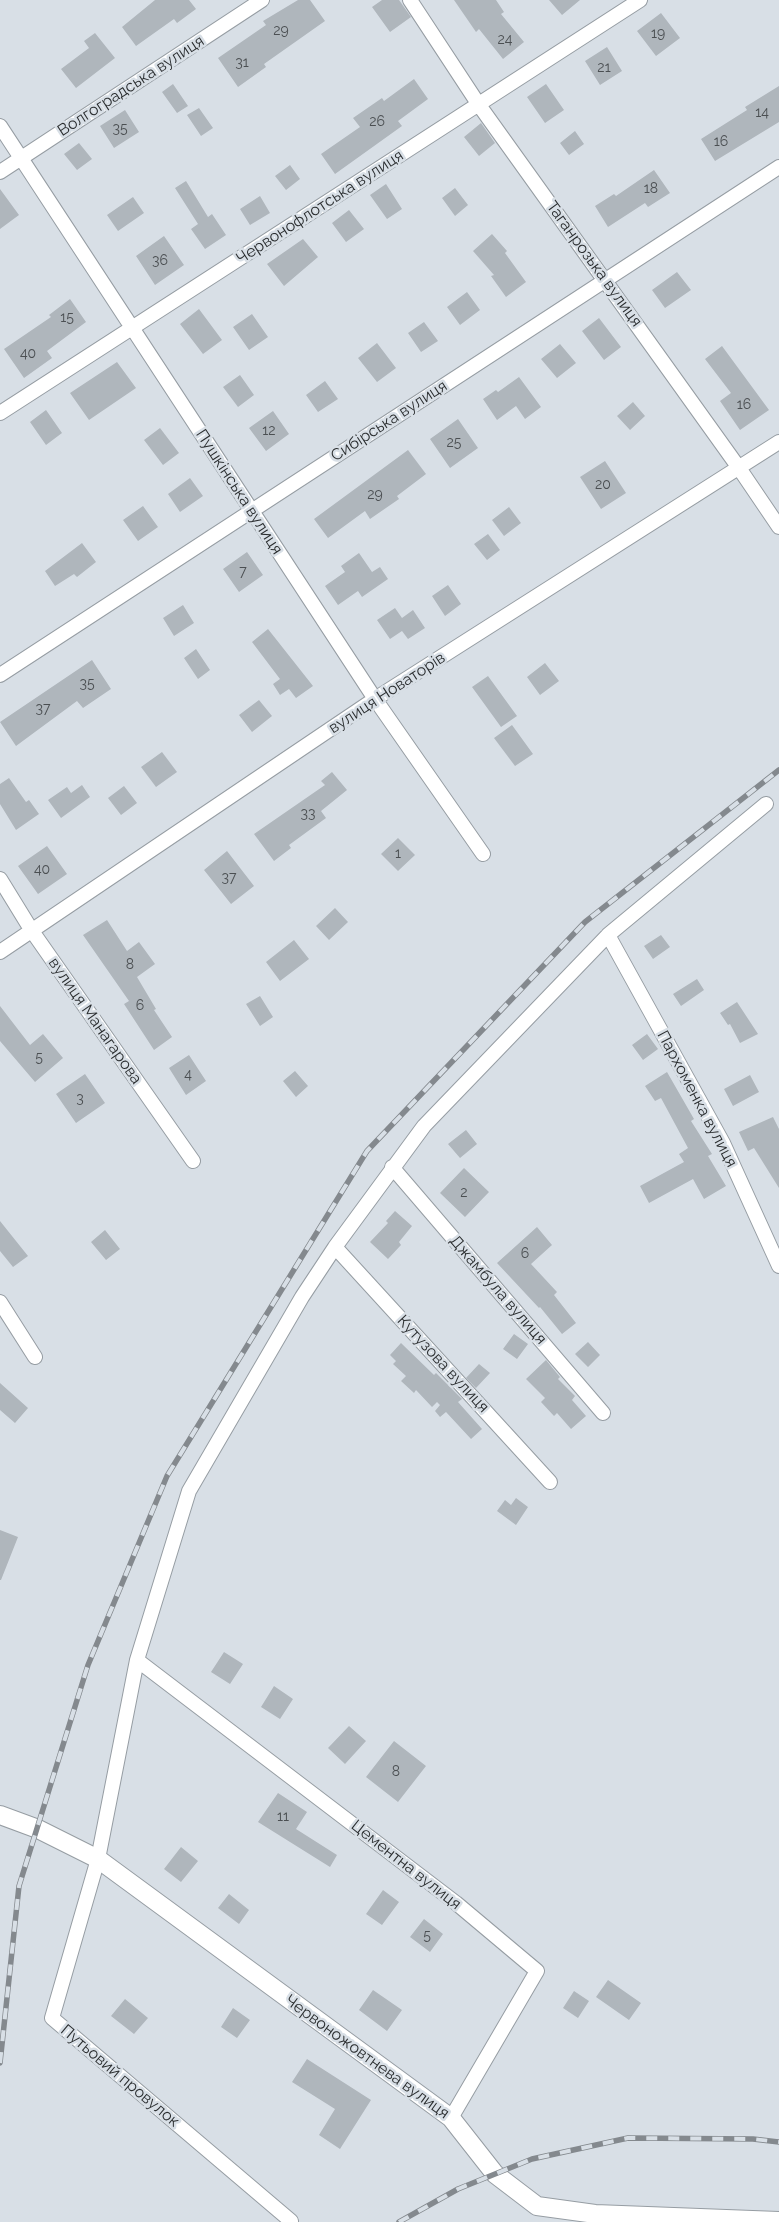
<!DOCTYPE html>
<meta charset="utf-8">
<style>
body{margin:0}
canvas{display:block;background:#d8dfe6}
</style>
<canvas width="779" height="2222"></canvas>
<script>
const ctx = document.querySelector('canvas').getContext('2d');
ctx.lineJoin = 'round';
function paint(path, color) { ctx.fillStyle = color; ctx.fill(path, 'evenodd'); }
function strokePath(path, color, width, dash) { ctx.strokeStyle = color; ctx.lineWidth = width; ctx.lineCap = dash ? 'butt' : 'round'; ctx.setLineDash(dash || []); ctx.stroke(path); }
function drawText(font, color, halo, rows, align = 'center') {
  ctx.font = font + ' Raleway,sans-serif'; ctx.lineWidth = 5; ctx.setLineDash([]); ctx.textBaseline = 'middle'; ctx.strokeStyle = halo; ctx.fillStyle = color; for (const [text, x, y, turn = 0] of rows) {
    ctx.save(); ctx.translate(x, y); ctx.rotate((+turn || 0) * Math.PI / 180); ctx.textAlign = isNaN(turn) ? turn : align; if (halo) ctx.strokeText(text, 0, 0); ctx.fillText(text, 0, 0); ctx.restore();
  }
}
const building = new Path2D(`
 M 155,0 L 189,0 L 196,9 L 177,23 L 174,19 L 136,46 L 122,27 Z
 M 298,0 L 310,0 L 325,21 L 264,64 L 266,67 L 238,87 L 218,58 L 266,25 L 263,21 Z
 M 382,0 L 399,0 L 411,17 L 390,32 L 372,7 Z
 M 454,0 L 496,0 L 504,12 L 501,14 L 524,42 L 503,59 L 479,29 L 476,32 Z
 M 549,0 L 580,0 L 562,15 Z
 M 661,13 L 680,38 L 656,56 L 637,31 Z
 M 95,33 L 115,58 L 76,88 L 61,69 L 89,48 L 84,41 Z
 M 607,47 L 622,71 L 600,85 L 585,61 Z
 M 414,79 L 428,99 L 398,121 L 402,126 L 335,174 L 321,154 L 360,127 L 353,118 L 382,98 L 384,101 Z
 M 173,84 L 188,106 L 177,113 L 162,92 Z
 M 546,84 L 564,110 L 545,123 L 527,97 Z
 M 779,86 L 779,122 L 715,161 L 701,139 L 747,110 L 745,107 Z
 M 199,108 L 213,128 L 201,136 L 187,115 Z
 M 125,110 L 139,132 L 114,148 L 100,126 Z
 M 481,123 L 495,143 L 479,156 L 464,137 Z
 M 575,131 L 584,144 L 569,155 L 560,143 Z
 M 79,143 L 92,159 L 77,170 L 64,154 Z
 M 290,165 L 300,179 L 286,190 L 275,176 Z
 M 654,170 L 670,193 L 648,207 L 645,203 L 608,227 L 595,206 L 614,194 L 616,196 Z
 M 186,181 L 208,217 L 212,214 L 226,235 L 205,249 L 191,229 L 198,224 L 175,188 Z
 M 386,184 L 402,209 L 387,219 L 370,195 Z
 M 455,188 L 468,205 L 455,216 L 442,198 Z
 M 0,189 L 19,215 L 0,229 Z
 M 260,196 L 270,213 L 250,225 L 240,209 Z
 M 133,197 L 144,213 L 118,231 L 107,215 Z
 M 349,210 L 364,229 L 346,242 L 332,223 Z
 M 492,234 L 507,251 L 505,253 L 526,282 L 506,297 L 491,276 L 494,275 L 473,251 Z
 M 164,236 L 184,265 L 155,285 L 136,256 Z
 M 303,239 L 318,257 L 284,286 L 267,264 Z
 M 677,272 L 691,290 L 665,308 L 652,290 Z
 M 467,292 L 480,310 L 460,325 L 447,307 Z
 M 70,299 L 86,322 L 47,351 L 52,358 L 24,378 L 4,349 L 51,317 L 49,315 Z
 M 199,309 L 222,340 L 203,354 L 180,324 Z
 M 252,314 L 268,337 L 249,350 L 233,327 Z
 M 599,318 L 621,347 L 604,360 L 582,331 Z
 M 424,322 L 438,341 L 421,352 L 408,333 Z
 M 377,343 L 396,368 L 377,382 L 358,358 Z
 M 560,344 L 576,363 L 557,378 L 541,359 Z
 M 722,346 L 769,410 L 740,430 L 720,401 L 731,393 L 705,359 Z
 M 117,362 L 136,388 L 89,420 L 70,393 Z
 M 240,375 L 254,395 L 238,407 L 223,387 Z
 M 519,377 L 541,407 L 525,419 L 516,406 L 497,420 L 483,399 L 496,390 L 498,392 Z
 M 325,381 L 338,399 L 318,412 L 306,395 Z
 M 633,402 L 645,416 L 630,430 L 617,416 Z
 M 46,410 L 62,433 L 46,445 L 30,422 Z
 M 273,411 L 289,434 L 266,451 L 249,428 Z
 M 458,419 L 478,448 L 450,468 L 430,439 Z
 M 160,428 L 179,453 L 163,465 L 144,440 Z
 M 408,450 L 426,474 L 397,496 L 399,499 L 370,519 L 365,511 L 328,538 L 314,519 Z
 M 605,461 L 626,493 L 601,509 L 580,477 Z
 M 190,478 L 203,496 L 180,512 L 168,494 Z
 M 143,506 L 158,527 L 138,541 L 123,520 Z
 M 509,507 L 521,523 L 504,536 L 492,520 Z
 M 488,534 L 500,550 L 487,560 L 474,544 Z
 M 82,543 L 96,562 L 77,577 L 74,574 L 55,586 L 45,571 Z
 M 247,552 L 263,575 L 239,592 L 223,569 Z
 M 359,553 L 372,572 L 380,567 L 388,579 L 362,597 L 358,591 L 338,605 L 325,586 L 345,572 L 341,566 Z
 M 448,585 L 461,604 L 445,616 L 432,596 Z
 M 183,605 L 194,623 L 174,636 L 163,618 Z
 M 395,608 L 402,618 L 413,610 L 425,628 L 408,639 L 402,631 L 390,639 L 377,620 Z
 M 268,629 L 313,686 L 296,698 L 289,689 L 280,695 L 273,684 L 280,679 L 252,642 Z
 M 196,649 L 210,670 L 198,679 L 184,658 Z
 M 92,660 L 111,689 L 83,708 L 77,701 L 16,746 L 0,722 Z
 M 545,663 L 559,681 L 540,695 L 527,677 Z
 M 488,676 L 517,716 L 501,727 L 472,687 Z
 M 259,700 L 272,716 L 252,732 L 239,715 Z
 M 512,725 L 533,754 L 515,766 L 494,738 Z
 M 162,752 L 177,772 L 156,787 L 141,767 Z
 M 332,772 L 347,790 L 321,811 L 326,818 L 289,845 L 291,848 L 274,861 L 254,834 L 325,785 L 321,781 Z
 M 9,778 L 26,802 L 29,800 L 39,814 L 16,830 L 0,804 L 0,784 Z
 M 82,785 L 90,797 L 61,818 L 48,800 L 67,787 L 71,793 Z
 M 124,786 L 137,803 L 121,815 L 108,798 Z
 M 398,838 L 415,855 L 398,871 L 381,854 Z
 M 47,846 L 67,874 L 38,894 L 18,866 Z
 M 227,851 L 254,886 L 231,904 L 204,870 Z
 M 335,908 L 348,922 L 329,940 L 316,926 Z
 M 107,920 L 127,951 L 139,942 L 155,964 L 137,977 L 156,1009 L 154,1010 L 172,1037 L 154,1050 L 124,1004 L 129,1001 L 83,935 Z
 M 661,935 L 670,947 L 653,959 L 644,946 Z
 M 294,940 L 309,959 L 280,981 L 266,962 Z
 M 697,979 L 704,990 L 681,1006 L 673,994 Z
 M 260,996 L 273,1017 L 260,1026 L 246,1004 Z
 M 737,1002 L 758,1034 L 740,1043 L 730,1024 L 728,1025 L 720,1013 Z
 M 0,1006 L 30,1045 L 43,1034 L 63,1058 L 35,1082 L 0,1041 Z
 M 647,1034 L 658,1049 L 643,1060 L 632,1045 Z
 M 189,1055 L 206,1081 L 186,1095 L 169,1068 Z
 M 295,1071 L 308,1086 L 296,1097 L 283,1081 Z
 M 667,1072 L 694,1119 L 691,1121 L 712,1154 L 708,1156 L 726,1186 L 704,1199 L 693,1179 L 649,1203 L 640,1186 L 684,1162 L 679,1154 L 688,1148 L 661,1098 L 655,1101 L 645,1086 Z
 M 85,1074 L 105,1103 L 76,1123 L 56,1094 Z
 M 750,1075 L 759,1092 L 733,1106 L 724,1089 Z
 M 773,1117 L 779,1129 L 779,1188 L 754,1148 L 748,1151 L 739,1132 Z
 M 466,1130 L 477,1144 L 460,1158 L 448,1144 Z
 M 464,1168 L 489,1192 L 465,1217 L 440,1193 Z
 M 395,1211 L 412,1226 L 399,1242 L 401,1245 L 388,1259 L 370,1242 L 388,1223 L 386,1221 Z
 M 0,1221 L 28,1256 L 13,1267 L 0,1251 Z
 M 537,1227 L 552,1245 L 531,1264 L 557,1292 L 554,1295 L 576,1323 L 562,1334 L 540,1307 L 539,1308 L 497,1263 Z
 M 105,1230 L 120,1249 L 106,1260 L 91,1242 Z
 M 514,1334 L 528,1344 L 517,1359 L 503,1349 Z
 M 588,1342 L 600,1355 L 588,1367 L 575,1354 Z
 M 401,1343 L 434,1375 L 436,1373 L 462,1399 L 458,1402 L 482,1429 L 471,1439 L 446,1412 L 440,1417 L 435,1411 L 440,1405 L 437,1402 L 432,1407 L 416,1390 L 414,1393 L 401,1381 L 406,1376 L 393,1364 L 396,1361 L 390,1355 Z
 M 546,1360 L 560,1377 L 558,1379 L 575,1396 L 572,1400 L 586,1416 L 571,1429 L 557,1413 L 554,1416 L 541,1402 L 545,1398 L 526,1379 Z
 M 479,1364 L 490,1373 L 476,1388 L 466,1378 Z
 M 0,1383 L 28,1408 L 15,1423 L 0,1410 Z
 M 516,1498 L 528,1507 L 516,1525 L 497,1511 L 505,1500 L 511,1505 Z
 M 0,1530 L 18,1537 L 1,1580 L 0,1580 Z
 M 224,1652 L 243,1664 L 230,1684 L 211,1672 Z
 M 274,1686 L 293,1699 L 280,1719 L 261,1707 Z
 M 349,1726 L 366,1741 L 345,1764 L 328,1748 Z
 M 394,1741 L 426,1766 L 398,1802 L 366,1777 Z
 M 278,1793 L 307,1812 L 296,1829 L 337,1855 L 330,1867 L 258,1822 Z
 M 181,1847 L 198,1861 L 181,1882 L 164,1869 Z
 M 383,1890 L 399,1902 L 382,1925 L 366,1914 Z
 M 229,1894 L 249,1910 L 239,1924 L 218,1908 Z
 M 424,1919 L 443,1934 L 430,1952 L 410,1937 Z
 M 608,1980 L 641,2003 L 629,2020 L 596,1997 Z
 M 373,1990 L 402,2010 L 387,2031 L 359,2010 Z
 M 574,1991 L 589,2001 L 578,2018 L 563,2008 Z
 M 125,1999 L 148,2018 L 134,2034 L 111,2016 Z
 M 233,2008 L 250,2020 L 237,2038 L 221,2027 Z
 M 307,2059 L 371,2100 L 340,2149 L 319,2135 L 335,2109 L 292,2082 Z`);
const minor = new Path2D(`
 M 410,0 L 479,105 L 739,468 L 779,527
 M 0,126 L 375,699 L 483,854
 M 0,172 L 262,0
 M 0,413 L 640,0
 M 0,675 L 779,167
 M 0,879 L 32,931 L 193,1161
 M 608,935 L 723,1143 L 779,1266
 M 0,952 L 375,699 L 779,442
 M 392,1167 L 603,1413
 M 335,1247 L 550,1482
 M 0,1302 L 35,1357
 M 137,1660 L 456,1903 L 537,1971 L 451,2118
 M 291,2221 L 52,2018 L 98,1859 L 137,1660 L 189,1491 L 302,1297 L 335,1247 L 424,1126 L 608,935 L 766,804`);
const tertiary = new Path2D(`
 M 0,1815 L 38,1829 L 98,1859 L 451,2118 L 495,2174 L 537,2206 L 595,2214 L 779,2221`);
const rail = new Path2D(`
 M 0,2063 L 19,1886 L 88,1665 L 167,1476 L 367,1151 L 585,922 L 779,770
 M 399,2222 L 458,2189 L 532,2159 L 628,2138 L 753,2139 L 779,2142`);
const numberNames = [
 ["29",281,31],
 ["19",658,34],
 ["24",505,40],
 ["31",242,63],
 ["21",604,68],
 ["14",762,113],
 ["26",377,122],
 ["35",120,129],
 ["16",721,142],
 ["18",651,189],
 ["36",160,261],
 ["15",67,318],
 ["40",28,354],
 ["16",744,405],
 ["12",269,431],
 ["25",454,443],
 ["20",603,485],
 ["29",375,495],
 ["7",243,572],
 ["35",87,684],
 ["37",43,709],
 ["33",308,814],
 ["1",398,854],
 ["40",42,870],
 ["37",229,878],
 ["8",130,965],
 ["6",140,1006],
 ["5",39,1058],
 ["4",188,1075],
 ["3",80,1099],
 ["2",464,1193],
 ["6",525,1254],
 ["8",396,1772],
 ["11",283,1817],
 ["5",427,1936]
];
const streetNames = [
 ["Волгоградська вулиця",131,86,-33],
 ["Червонофлотська вулиця",320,207,-33],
 ["Таганрозька вулиця",594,264,54],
 ["Сибірська вулиця",389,421,-33],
 ["Пушкінська вулиця",239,492,57],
 ["вулиця Новаторів",387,693,-33],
 ["вулиця Манагарова",95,1021,55],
 ["Пархоменка вулиця",697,1099,62],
 ["Джамбула вулиця",498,1290,49],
 ["Кутузова вулиця",443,1364,47],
 ["Цементна вулиця",406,1865,38],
 ["Червоножовтнева вулиця",367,2057,36],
 ["Путьовий провулок",120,2076,40]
];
paint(building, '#afb6bc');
strokePath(minor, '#969da3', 16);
strokePath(tertiary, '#969da3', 20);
strokePath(minor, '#fff', 14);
strokePath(tertiary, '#fff', 18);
strokePath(rail, '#84898e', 5.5);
strokePath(rail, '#d8dfe6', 4, [11]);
drawText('14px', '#4b4f52', null, numberNames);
drawText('16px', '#2a2d2f', '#d8dfe6', streetNames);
</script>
